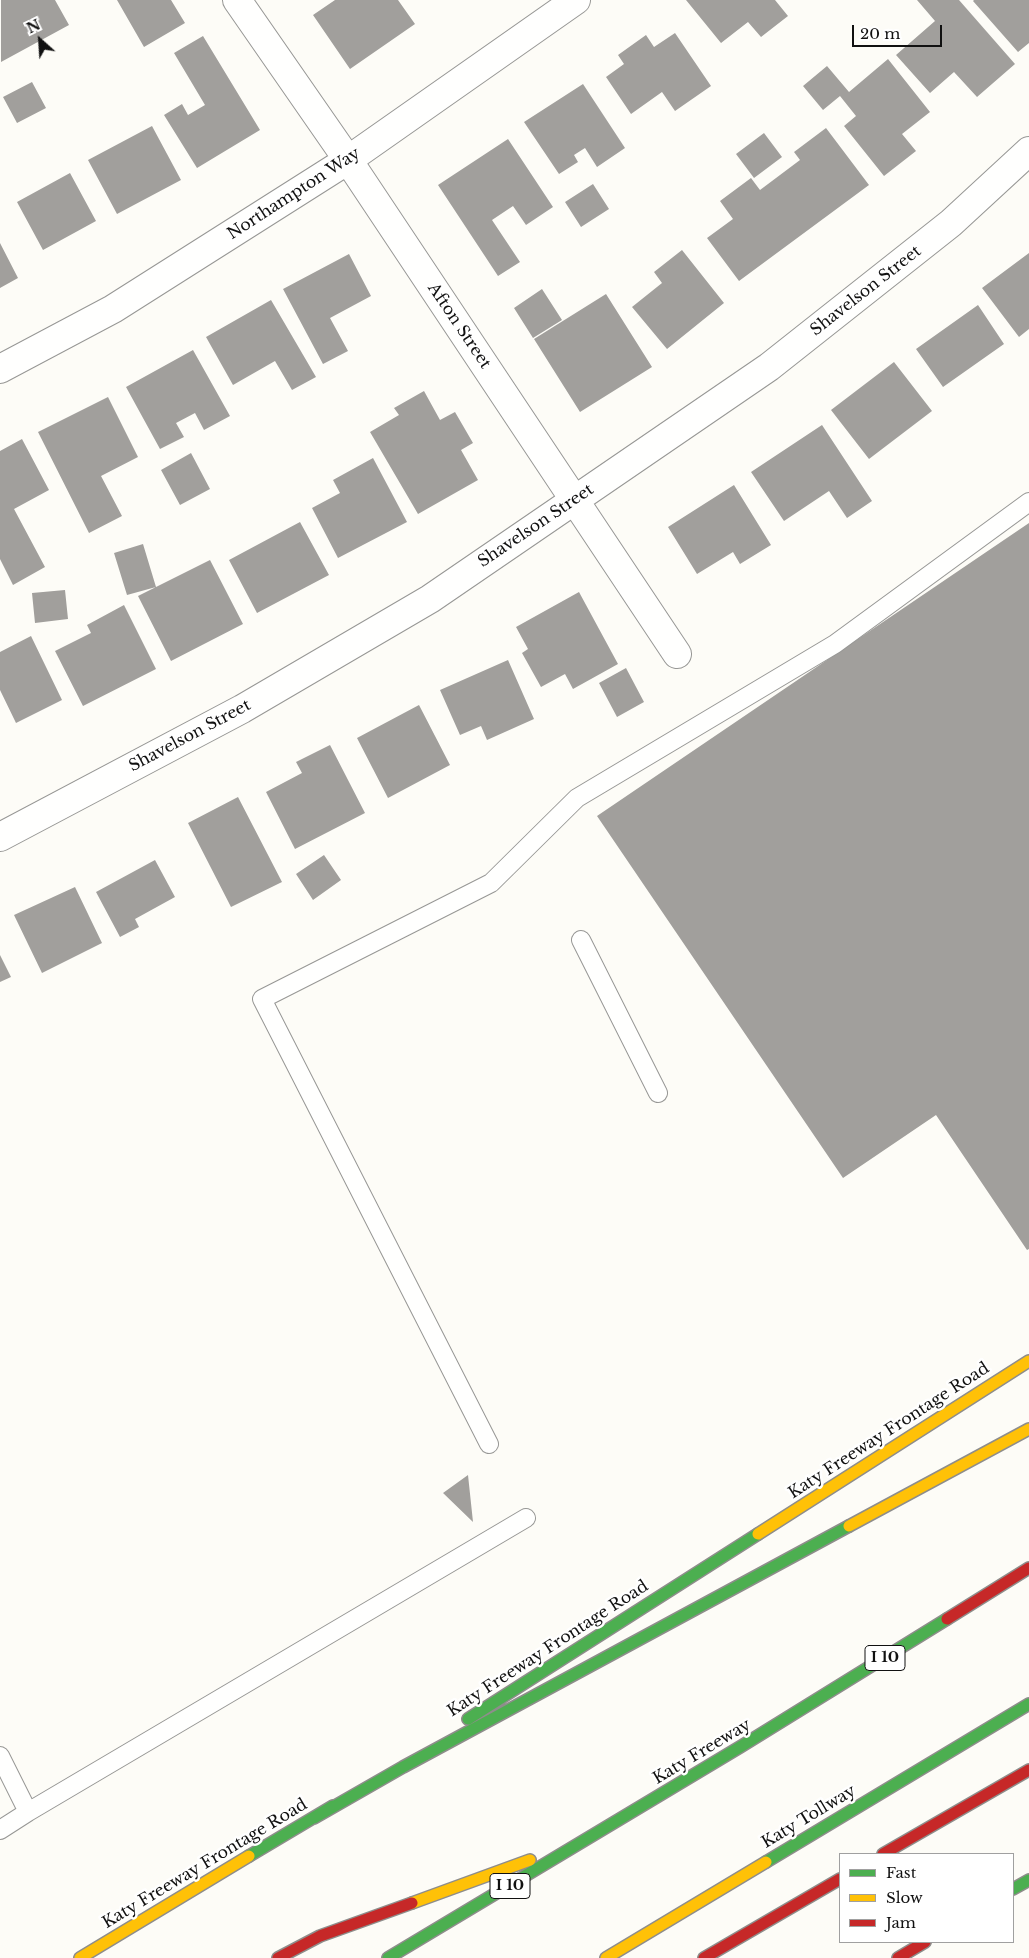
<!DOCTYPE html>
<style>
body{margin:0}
#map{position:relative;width:1029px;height:1958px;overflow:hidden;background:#fdfcf7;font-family:"Libre Baskerville",serif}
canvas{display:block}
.legend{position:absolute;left:839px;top:1853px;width:175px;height:90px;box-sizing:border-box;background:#fff;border:1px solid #a0a0a0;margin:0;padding:6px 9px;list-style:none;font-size:15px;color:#111}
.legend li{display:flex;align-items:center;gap:10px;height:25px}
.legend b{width:25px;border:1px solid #a0a0a0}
.north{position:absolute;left:15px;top:15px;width:50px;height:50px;-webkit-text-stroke:4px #fff;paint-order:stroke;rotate:334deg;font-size:14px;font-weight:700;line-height:20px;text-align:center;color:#111}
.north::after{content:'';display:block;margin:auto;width:18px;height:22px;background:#111;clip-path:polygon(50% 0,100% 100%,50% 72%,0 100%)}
.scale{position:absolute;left:852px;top:25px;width:90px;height:22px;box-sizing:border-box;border:2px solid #111;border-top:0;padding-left:6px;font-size:15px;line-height:18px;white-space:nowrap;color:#111;-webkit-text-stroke:4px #fff;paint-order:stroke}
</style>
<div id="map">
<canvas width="1029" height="1958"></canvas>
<ul class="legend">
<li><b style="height:6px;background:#4caf50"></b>Fast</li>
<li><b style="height:6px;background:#ffc107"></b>Slow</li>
<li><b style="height:6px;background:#c62828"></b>Jam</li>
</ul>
<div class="north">N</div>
<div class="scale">20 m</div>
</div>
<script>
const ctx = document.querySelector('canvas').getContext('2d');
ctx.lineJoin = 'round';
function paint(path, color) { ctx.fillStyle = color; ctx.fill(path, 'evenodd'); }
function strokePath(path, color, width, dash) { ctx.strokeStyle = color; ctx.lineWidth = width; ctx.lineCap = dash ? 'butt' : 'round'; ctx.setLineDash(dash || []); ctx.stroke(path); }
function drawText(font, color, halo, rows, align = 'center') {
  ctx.font = font + ' "Libre Baskerville",serif'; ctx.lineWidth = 5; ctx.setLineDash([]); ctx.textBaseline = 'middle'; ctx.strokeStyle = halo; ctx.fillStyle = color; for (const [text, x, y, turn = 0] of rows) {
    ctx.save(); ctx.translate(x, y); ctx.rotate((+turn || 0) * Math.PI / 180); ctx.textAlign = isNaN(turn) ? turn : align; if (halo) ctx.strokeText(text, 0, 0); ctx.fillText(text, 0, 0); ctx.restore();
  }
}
const building = new Path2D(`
 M 1,0 L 55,0 L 69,25 L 1,62 Z
 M 117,0 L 171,0 L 185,23 L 144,47 Z
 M 335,0 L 398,0 L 415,24 L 350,69 L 313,15 Z
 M 686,0 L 775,0 L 788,16 L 761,37 L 748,22 L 721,43 Z
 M 917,0 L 959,0 L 1015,64 L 977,97 L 954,72 L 930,93 L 896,55 L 935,21 Z
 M 974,0 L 1029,0 L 1029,43 L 1018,52 L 973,1 Z
 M 675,33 L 711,86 L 675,111 L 662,92 L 631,114 L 606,77 L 624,64 L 618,55 L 646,35 L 654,47 Z
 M 203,36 L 260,130 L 197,168 L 164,115 L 182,104 L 188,115 L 205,105 L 174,53 Z
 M 888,59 L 930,112 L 902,134 L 916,151 L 884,176 L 844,126 L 856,116 L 840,96 L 823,110 L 803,86 L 827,66 L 849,92 Z
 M 32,82 L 46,108 L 17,123 L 3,97 Z
 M 583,84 L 625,148 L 597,167 L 585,148 L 574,155 L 578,162 L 559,174 L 524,122 Z
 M 152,126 L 181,180 L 117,214 L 88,160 Z
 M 826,128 L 869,185 L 739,281 L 707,238 L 733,219 L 720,201 L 751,178 L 760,190 L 800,160 L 794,152 Z
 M 764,133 L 782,157 L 754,178 L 736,154 Z
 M 508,139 L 553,207 L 526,225 L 513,206 L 492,220 L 520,262 L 498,276 L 438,185 Z
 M 70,173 L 96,221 L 43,250 L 17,202 Z
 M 593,184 L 609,209 L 581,227 L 565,202 Z
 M 0,243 L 18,278 L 0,288 Z
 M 682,250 L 724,303 L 667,349 L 632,307 L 662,283 L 654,272 Z
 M 1029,253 L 1029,329 L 1019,337 L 982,288 Z
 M 349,254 L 371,296 L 330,318 L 348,351 L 323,364 L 283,289 Z
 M 542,289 L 562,320 L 533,338 L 514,308 Z
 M 606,294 L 652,367 L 580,412 L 534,339 Z
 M 271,300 L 316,377 L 292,390 L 275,361 L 233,385 L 206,337 Z
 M 978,305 L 1004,344 L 943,387 L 916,349 Z
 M 193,350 L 230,416 L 204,430 L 195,413 L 176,423 L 184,437 L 160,449 L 126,387 Z
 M 894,362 L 932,411 L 869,459 L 831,410 Z
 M 424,391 L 440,420 L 455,412 L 473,443 L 461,450 L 478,480 L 418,514 L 370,432 L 399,415 L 394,408 Z
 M 108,397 L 138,457 L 101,476 L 122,516 L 89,533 L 38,432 Z
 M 822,425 L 872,501 L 847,518 L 829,491 L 784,521 L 751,472 Z
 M 22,439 L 49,490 L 14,509 L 45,567 L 13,585 L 0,559 L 0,451 Z
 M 191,453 L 210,489 L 180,505 L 161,470 Z
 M 373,458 L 407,522 L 338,558 L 312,508 L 340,493 L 333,480 Z
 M 734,485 L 771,545 L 740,564 L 733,552 L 697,574 L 668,527 Z
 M 300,522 L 329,575 L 257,613 L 229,560 Z
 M 1029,523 L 1029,1249 L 1027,1250 L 936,1115 L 843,1178 L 597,816 Z
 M 143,544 L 156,587 L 127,595 L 114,553 Z
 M 210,560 L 243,624 L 171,661 L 138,596 Z
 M 65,590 L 68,619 L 35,623 L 32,593 Z
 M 579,592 L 618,664 L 573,689 L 565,674 L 541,687 L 522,653 L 528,649 L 516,627 Z
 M 124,605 L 156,669 L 83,706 L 55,651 L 91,633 L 87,625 Z
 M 31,636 L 62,700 L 16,723 L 0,690 L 0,652 Z
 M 508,660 L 534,719 L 487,740 L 481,726 L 460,735 L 440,690 Z
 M 626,668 L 644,702 L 617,717 L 599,683 Z
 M 419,705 L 450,765 L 388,798 L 357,738 Z
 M 330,745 L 365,813 L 295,849 L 266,792 L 302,773 L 296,762 Z
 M 238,797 L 282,882 L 231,907 L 188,823 Z
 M 324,855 L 341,880 L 313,900 L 296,874 Z
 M 155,860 L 175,897 L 135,919 L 139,927 L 120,937 L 96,892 Z
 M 75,887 L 102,943 L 42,973 L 14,915 Z
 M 0,955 L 11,977 L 0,982 Z
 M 468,1475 L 473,1522 L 443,1493 Z`);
const lane = new Path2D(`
 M 581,940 L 658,1093
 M 489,1444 L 262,999 L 491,883 L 577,798 L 835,644 L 1029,502
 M 0,1756 L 28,1812
 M 0,1830 L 28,1812 L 526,1518`);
const street = new Path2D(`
 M 237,0 L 348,160 L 677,654
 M 0,369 L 113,309 L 348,160 L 576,0
 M 0,837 L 242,709 L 430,599 L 769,367 L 951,223 L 1029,151`);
const fast = new Path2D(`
 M 468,1719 L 758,1534
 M 314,1818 L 403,1767 L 849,1526
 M 249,1856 L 333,1806
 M 766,1862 L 1029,1704
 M 1013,1889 L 1029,1880
 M 388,1958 L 740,1747 L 947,1619`);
const slow = new Path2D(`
 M 849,1526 L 1029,1429
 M 758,1534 L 1029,1361
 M 412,1903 L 530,1860
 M 80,1958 L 249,1856
 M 606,1958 L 766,1862`);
const jam = new Path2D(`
 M 947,1619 L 1029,1568
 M 883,1854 L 1029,1770
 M 278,1958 L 320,1936 L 412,1903
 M 704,1958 L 840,1879
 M 898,1958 L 925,1942`);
const shields = [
 [885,1658,40],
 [510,1886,40]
];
const shieldNames = [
 ["I 10",885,1658],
 ["I 10",510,1886]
];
const streetNames = [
 ["Northampton Way",294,194,-33],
 ["Shavelson Street",866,291,-38],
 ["Afton Street",459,326,56],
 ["Shavelson Street",536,526,-34],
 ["Shavelson Street",190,736,-28],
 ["Katy Freeway Frontage Road",889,1431,-33],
 ["Katy Freeway Frontage Road",548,1649,-33],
 ["Katy Freeway",702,1752,-31],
 ["Katy Tollway",809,1817,-31],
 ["Katy Freeway Frontage Road",205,1864,-31]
];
paint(building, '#a19f9c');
strokePath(lane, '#979795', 20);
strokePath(street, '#979795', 30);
strokePath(fast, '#8e8d8b', 14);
strokePath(slow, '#8e8d8b', 14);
strokePath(jam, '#8e8d8b', 14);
strokePath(lane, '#fffffe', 18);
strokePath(street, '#fffffe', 28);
strokePath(fast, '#4caf50', 11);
strokePath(slow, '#ffc107', 11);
strokePath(jam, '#c62828', 11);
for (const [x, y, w] of shields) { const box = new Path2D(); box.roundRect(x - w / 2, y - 12.5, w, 25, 4); ctx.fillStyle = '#fff'; ctx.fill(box); strokePath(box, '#111', 1); }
drawText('bold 15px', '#111', null, shieldNames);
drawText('16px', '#111', '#fff', streetNames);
</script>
